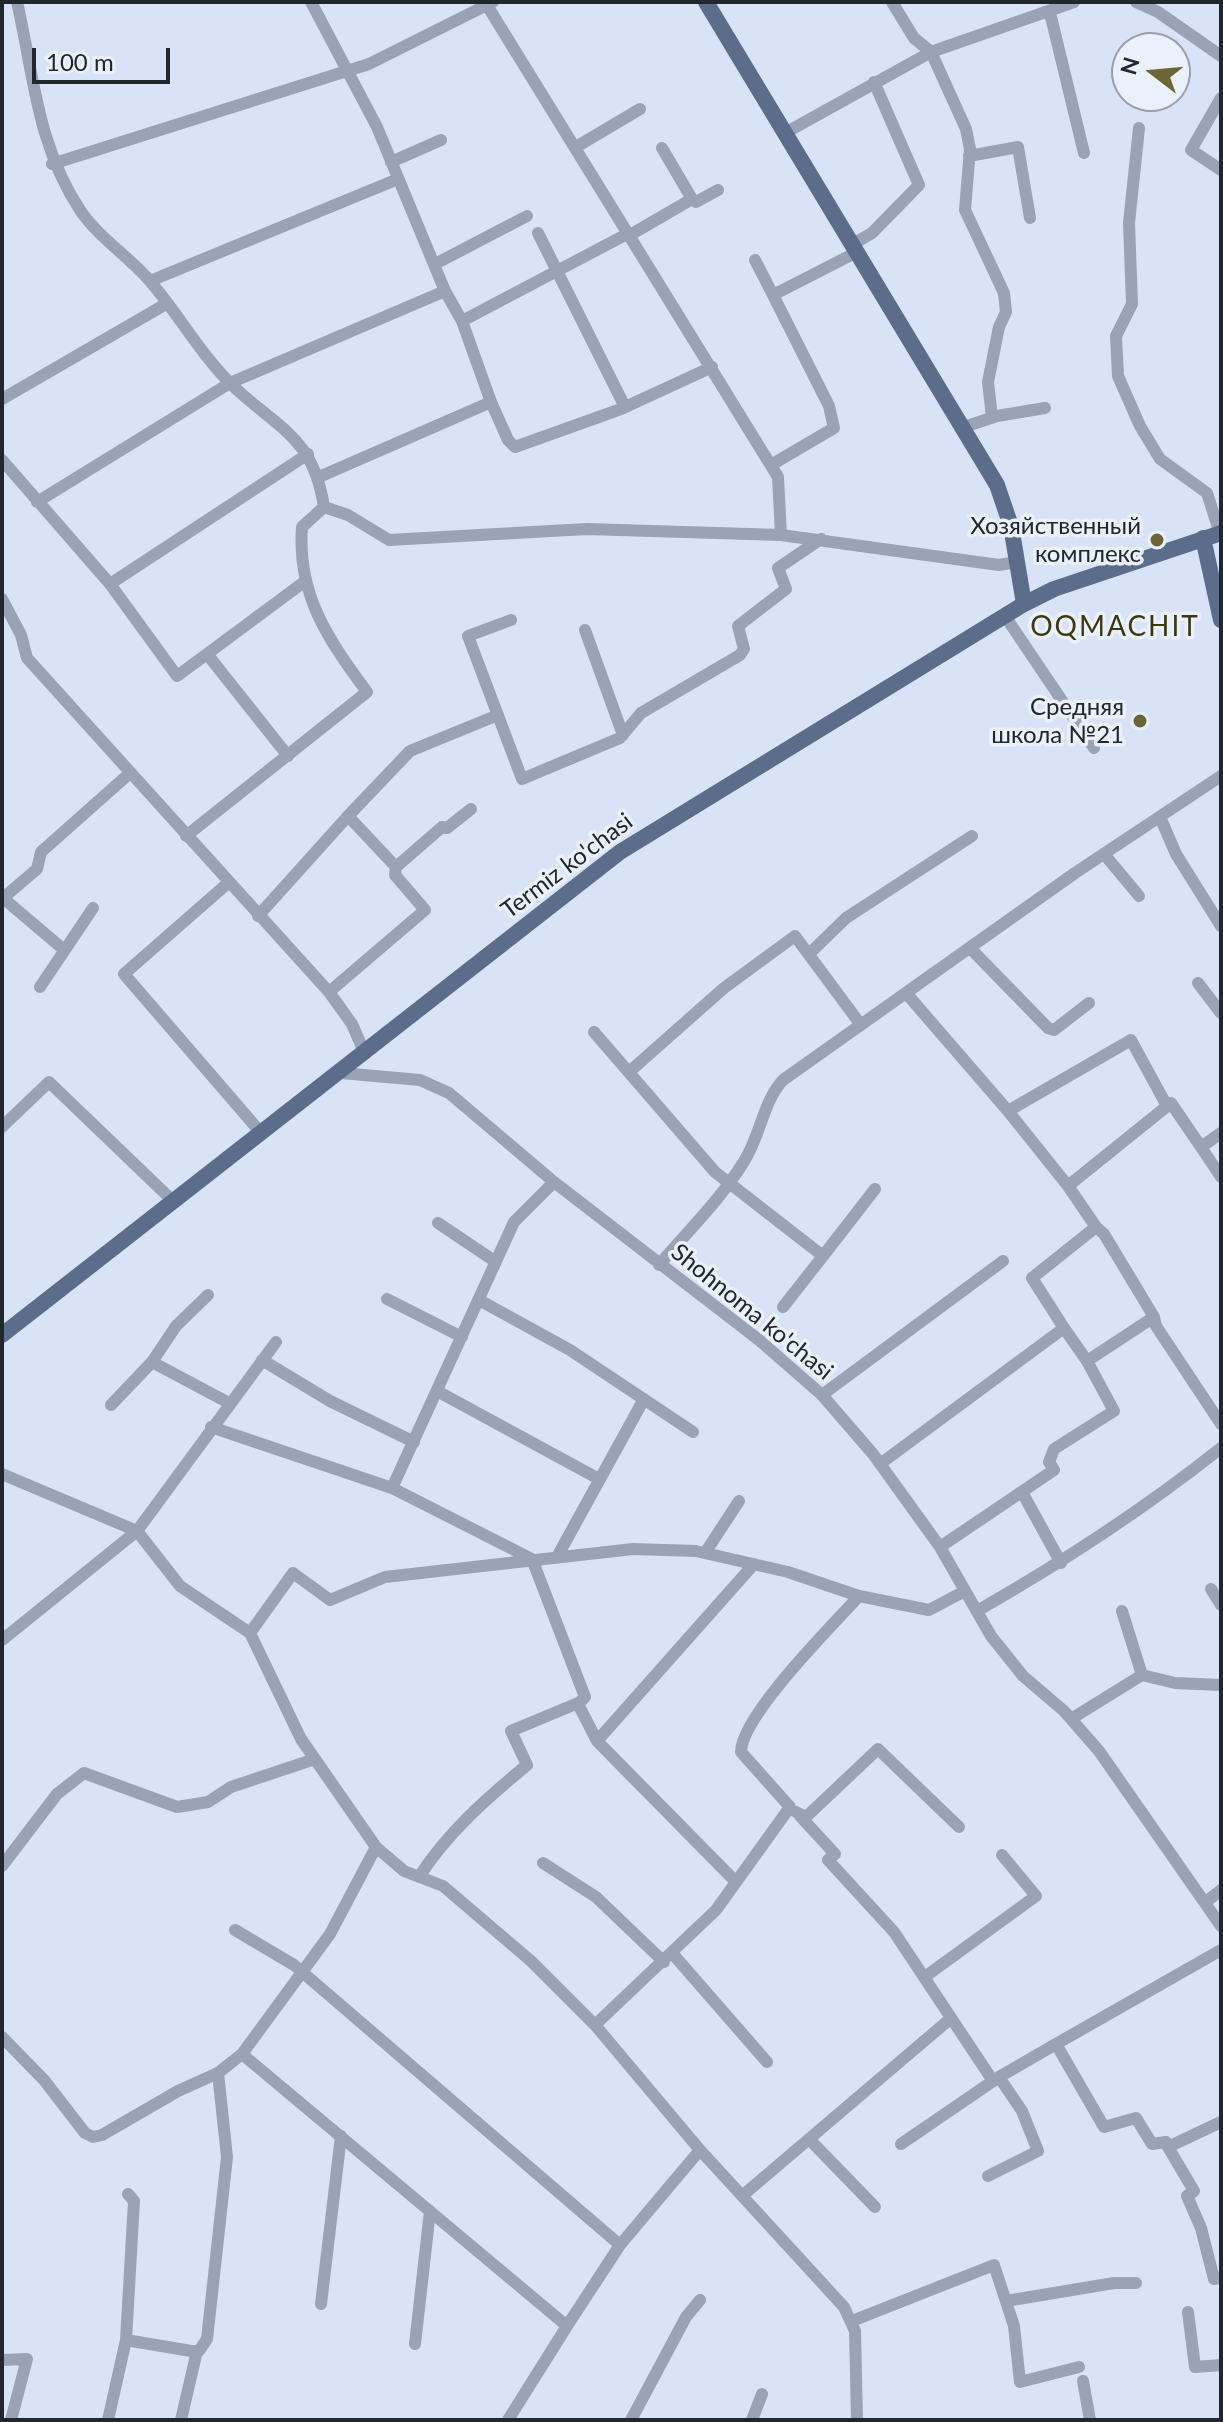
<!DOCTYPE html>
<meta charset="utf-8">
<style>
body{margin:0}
#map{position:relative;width:1223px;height:2422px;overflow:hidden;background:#d9e3f7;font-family:Lato,sans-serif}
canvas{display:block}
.frame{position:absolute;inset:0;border:4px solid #22262d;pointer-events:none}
.north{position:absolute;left:1111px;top:32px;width:80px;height:80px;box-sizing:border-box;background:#eaf0fc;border:2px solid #9a9fa9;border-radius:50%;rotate:286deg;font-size:22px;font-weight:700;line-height:32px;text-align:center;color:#22262d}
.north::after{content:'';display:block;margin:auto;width:28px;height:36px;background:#6b6633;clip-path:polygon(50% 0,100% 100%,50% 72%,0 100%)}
.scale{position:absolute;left:32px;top:48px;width:138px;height:36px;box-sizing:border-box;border:4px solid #22262d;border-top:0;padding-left:10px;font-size:24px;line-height:28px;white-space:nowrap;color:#22262d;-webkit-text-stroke:6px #eaf0fc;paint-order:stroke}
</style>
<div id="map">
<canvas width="1223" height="2422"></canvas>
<div class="frame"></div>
<div class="north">N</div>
<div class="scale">100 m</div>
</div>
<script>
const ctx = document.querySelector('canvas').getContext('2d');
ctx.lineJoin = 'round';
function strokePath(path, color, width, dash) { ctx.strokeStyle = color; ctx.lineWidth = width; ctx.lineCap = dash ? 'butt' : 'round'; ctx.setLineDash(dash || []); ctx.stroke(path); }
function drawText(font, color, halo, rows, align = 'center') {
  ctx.font = font + ' Lato,sans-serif'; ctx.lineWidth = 7; ctx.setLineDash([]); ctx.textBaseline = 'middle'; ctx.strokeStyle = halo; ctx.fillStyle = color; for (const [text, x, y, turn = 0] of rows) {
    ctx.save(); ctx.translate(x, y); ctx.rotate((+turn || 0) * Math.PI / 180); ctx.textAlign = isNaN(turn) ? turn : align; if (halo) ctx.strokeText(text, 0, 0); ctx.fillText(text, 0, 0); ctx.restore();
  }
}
const minor = new Path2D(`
 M 17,2 C 34,76 37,145 80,210 C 98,237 128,256 149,280 C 178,313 200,354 232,385 C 279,430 313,436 324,507
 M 311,2 L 377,127 L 445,291 L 462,321 L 491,402 L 508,440 L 515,447 L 621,409 L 712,367
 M 485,2 L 778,477 L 781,535
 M 892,2 L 914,38 L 931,52 L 966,129 L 970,149 L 965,210 L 1004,293 L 1006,312 L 999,327 L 988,382 L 992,417
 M 1136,2 L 1158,12 L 1221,56
 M 1046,12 L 1051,17 L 1084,153
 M 1221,98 L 1191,150 L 1221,170
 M 1139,128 L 1129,223 L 1132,304 L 1116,336 L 1118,376 L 1140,426 L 1160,459 L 1207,493 L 1220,534
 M 785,133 L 931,52 L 1074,2
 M 576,147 L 640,109
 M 662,148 L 692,199
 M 969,156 L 1018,147 L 1030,218
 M 391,162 L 441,140
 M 52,164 L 369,64 L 493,2
 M 538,233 L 625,407
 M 630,235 L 692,199 L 696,202 L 718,190
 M 853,244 L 872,233 L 919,185 L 874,82
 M 755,260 L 773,295 L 857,252
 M 435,264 L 527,216
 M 150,281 L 398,179
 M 462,321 L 629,233
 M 2,399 L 166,304
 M 964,427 L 997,416 L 1045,408
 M 2,460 L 110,584 L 177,676 L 207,654 L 288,756
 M 771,465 L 834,428 L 829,406 L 773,295
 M 319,477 L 491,402
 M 37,502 L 230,383 L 445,291
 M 110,584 L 308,454
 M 2,599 L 21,635 L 27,658 L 329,992 L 352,1024 L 365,1054
 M 1005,616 L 1094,748
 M 511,620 L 468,636 L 522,779 L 620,738 L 641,713 L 740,655 L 744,649 L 738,626 L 786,589 L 778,568 L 821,539
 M 585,630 L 623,735
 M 207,654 L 304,582
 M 348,816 L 410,751 L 498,715
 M 1160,817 L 1176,854 L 1221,926
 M 186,836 L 367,692 C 328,639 297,595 302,527 L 324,507 L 348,515 L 389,540 L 587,529 L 781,535 L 999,565 L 1017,562
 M 1104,854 L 1139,896
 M 228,883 L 124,974 L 262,1134
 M 258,916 L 348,816 L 396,867 L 442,827 L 447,828 L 471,809
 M 970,948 L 1048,1028 L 1054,1030 L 1089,1003
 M 63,949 L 3,898 L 37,869 L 41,852 L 130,773
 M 809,954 L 846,918 L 972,836
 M 1198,983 L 1221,1013
 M 40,987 L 93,908
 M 329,992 L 425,910 L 395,875 L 396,867
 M 906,993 L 1008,1111 L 1131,1040 L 1167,1106
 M 594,1032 L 715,1172 L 823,1256 L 875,1189
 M 629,1072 L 724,988 L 795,936 L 861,1025
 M 341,1073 L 420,1080 L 449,1093 L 554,1182 L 759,1340 L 822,1395 L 873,1454 L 940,1547 L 991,1636 L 1023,1676 L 1064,1711 L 1099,1751 L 1221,1926
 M 1008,1111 L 1068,1186 L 1171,1103 L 1201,1147 L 1221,1133
 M 2,1127 L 49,1082 L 174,1202
 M 1201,1147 L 1221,1177
 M 438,1223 L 496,1262
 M 1096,1227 L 1104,1234 L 1154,1317 L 1156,1326 L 1221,1424
 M 659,1265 C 687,1232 720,1200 743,1163 C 761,1136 762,1103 783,1080 L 1075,873 L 1221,776
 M 387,1299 L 462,1337
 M 479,1300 L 570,1350 L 693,1432
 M 783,1307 L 823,1256
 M 1064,1328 L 1087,1361 L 1154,1317
 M 262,1360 L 330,1401 L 414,1442
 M 152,1362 L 176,1326 L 208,1295
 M 437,1391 L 599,1479
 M 822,1395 L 1003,1261
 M 111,1405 L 152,1362 L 229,1403
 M 211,1427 L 392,1488 L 532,1559 L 585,1697 L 578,1704 L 597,1741
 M 880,1464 L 1064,1328 L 1032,1278 L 1096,1227 L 1068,1186
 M 2,1474 L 137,1531 L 180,1586 L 250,1633 L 301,1739 L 376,1847 L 404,1871 L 443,1886 L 531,1961 L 595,2025 L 700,2150 L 844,2307 L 855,2331 L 857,2420
 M 392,1488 L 514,1222 L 554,1182
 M 1022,1492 L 1061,1563
 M 940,1547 L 1054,1470 L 1049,1462 L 1054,1449 L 1114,1411 L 1087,1361
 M 705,1553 L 739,1501
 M 557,1557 L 644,1399
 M 1211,1589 L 1221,1605
 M 977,1611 C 1063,1562 1143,1510 1221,1448
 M 1122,1611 L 1142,1675
 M 250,1633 L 293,1573 L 330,1600 L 385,1577 L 633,1549 L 696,1551 L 788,1572 L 859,1596
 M 2,1640 L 137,1531 L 276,1342
 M 1071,1719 L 1142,1675 L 1175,1683 L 1221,1685
 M 796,1812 L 806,1817 L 878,1749 L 959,1827
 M 800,1816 L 835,1854 L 828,1860 L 894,1932 L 993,2081
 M 543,1863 L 596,1897 L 664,1962
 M 2,1866 L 57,1794 L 84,1773 L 177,1807 L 208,1802 L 231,1787 L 315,1759
 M 419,1877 C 447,1833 487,1798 527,1765 L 511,1731 L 578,1703
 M 736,1882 L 597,1741 L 754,1564
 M 1207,1901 L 1221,1890
 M 235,1930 L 294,1965 L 620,2245
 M 1221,1950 L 1056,2044 L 1104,2127 L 1136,2118 L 1152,2144 L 1166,2142 L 1168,2147 L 1221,2122
 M 672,1953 L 767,2062
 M 926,1976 L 1036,1896 L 1002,1855
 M 595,2025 L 716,1910 L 790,1807 L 741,1752 C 741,1716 832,1626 859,1596 L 929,1610 L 965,1591
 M 2,2037 L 44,2080 L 85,2133 L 93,2137 L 102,2135 L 178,2091 L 218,2073 L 242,2054 L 330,1934 L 376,1847
 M 242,2054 L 567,2326 L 620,2245 L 700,2150
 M 809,2139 L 875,2207
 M 901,2144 L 999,2077
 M 1168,2147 L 1194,2191 L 1187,2196 L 1201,2228 L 1214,2279 L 1221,2278
 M 988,2176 L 1038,2151 L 1022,2111 L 999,2077 L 1056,2044
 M 742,2196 L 950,2019
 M 1006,2301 L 1114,2283 L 1136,2283
 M 321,2304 L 341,2136
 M 1188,2312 L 1195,2367 L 1221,2365
 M 852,2321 L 994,2265 L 1014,2326 L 1020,2382 L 1079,2367
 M 126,2340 L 191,2351 L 199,2351 L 207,2339 L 227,2157 L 218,2073
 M 415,2344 L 430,2211
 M 2,2360 L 27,2359 L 11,2420
 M 1083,2381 L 1090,2420
 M 108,2420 L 126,2340 L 134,2201 L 128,2194
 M 181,2420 L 197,2351
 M 508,2420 L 567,2326
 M 631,2420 L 686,2317 L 700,2300
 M 752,2420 L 762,2394`);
const major = new Path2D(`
 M 706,2 L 997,485 L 1011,526 L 1024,604
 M 1203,538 L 1221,620
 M 2,1335 L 620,852 L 1024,604 L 1054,589 L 1221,533`);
const markers = [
 [1157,540,8,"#6b6633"],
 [1140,721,8,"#6b6633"]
];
const poiNames = [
 ["Хозяйственный",1141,526],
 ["комплекс",1141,554],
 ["Средняя",1124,707],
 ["школа №21",1124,735]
];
const streetNames = [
 ["Termiz ko'chasi",567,866,-37],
 ["Shohnoma ko'chasi",752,1312,39]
];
const quarterNames = [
 ["OQMACHIT",1115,627]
];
strokePath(minor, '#99a3b5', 12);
strokePath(major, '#5c6d8c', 16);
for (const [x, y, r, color] of markers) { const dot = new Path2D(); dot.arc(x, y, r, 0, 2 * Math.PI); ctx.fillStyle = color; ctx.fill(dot); strokePath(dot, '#eaf0fc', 3); }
drawText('24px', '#22262d', '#eaf0fc', poiNames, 'right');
drawText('24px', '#22262d', '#eaf0fc', streetNames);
ctx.letterSpacing = '2px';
drawText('28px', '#3d390f', '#eaf0fc', quarterNames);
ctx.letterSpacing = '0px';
</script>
